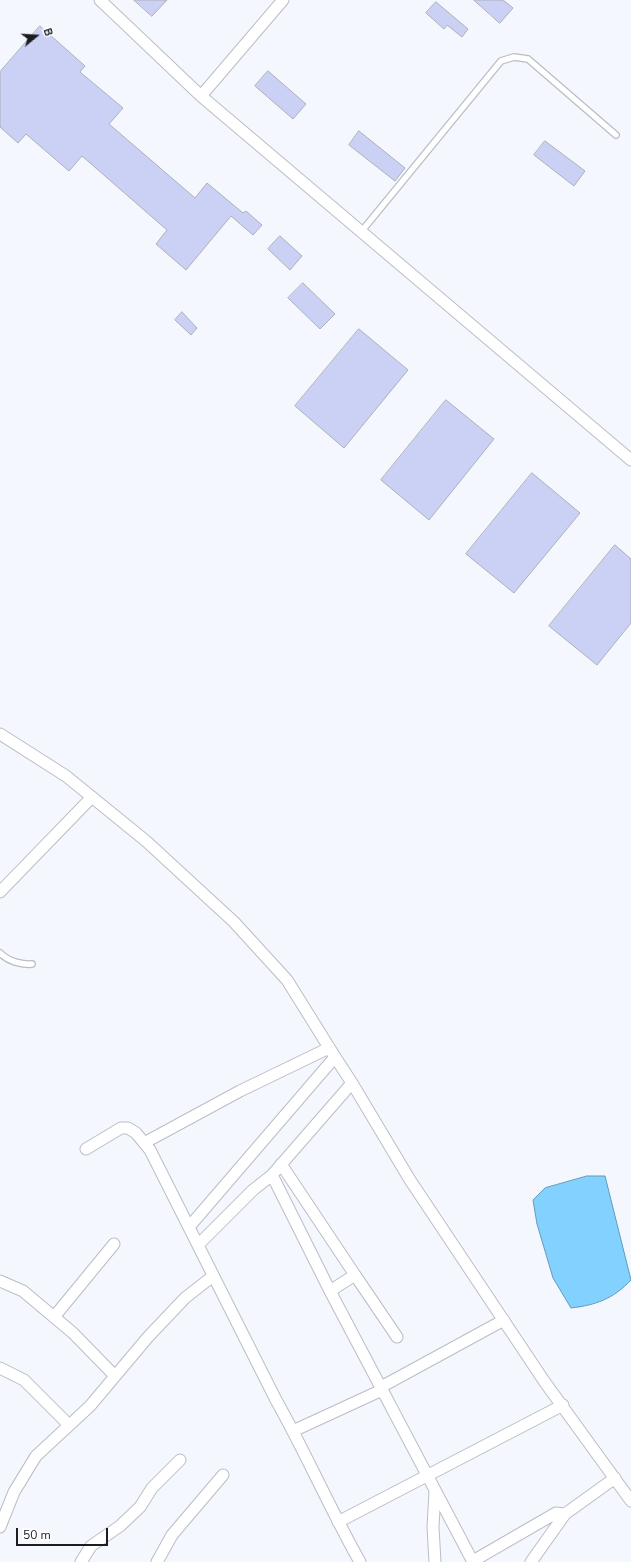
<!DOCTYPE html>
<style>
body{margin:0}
#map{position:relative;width:631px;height:1562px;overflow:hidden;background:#f5f7fe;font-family:"Nunito Sans",sans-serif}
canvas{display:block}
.north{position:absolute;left:16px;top:16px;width:40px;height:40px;-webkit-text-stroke:3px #fff;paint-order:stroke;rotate:72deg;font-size:11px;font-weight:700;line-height:16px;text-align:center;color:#1c1d20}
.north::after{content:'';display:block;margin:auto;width:14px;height:18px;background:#1c1d20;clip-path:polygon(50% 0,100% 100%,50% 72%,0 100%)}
.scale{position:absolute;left:16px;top:1528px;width:92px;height:18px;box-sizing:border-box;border:2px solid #1c1d20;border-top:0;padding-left:5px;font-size:12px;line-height:14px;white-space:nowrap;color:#1c1d20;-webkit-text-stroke:3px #fff;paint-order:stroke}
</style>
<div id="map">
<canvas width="631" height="1562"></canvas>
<div class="north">B</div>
<div class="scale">50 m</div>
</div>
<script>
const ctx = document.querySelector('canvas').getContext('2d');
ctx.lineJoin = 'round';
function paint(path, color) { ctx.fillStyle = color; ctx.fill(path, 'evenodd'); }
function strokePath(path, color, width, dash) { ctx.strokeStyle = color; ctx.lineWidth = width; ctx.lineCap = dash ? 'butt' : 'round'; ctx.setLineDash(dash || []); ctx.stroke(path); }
const water = new Path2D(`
 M 587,1176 L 605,1176 L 631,1280 C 613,1299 596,1305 571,1308 L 553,1278 L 537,1224 L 533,1200 L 545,1188 Z`);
const building = new Path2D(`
 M 134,0 L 167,0 L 152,16 Z
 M 474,0 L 503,0 L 513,8 L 500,23 Z
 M 436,2 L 468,29 L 462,37 L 447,25 L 444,29 L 426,13 Z
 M 40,26 L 85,66 L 80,72 L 123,108 L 109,124 L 195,198 L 207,183 L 243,213 L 246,211 L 262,225 L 253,235 L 231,216 L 186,270 L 156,244 L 167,230 L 82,156 L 69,171 L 26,134 L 18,143 L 0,127 L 0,72 Z
 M 268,71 L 306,104 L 293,119 L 255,86 Z
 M 359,131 L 405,168 L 395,181 L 349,145 Z
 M 545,141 L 585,171 L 574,186 L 534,155 Z
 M 280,236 L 302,256 L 290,270 L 268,249 Z
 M 303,283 L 335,314 L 320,329 L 288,298 Z
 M 182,312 L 197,328 L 191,335 L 175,320 Z
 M 359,329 L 408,370 L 344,448 L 295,406 Z
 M 446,400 L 494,439 L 429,520 L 381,480 Z
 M 532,473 L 580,513 L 514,593 L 466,554 Z
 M 615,545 L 631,559 L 631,623 L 597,665 L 549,626 Z`);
const lane = new Path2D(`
 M 361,232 L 501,61 L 514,57 L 528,59 L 616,135
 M 0,953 C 8,961 21,965 32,964`);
const street = new Path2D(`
 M 100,0 L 201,96 L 631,460
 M 201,96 L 283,0
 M 0,734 L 66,776 L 146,841 L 234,922 L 287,980 L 335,1057 L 352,1083 L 410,1180 L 544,1381 L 631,1501
 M 0,892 L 92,797
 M 352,1083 L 272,1175 L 330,1291 L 473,1562
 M 144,1143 L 240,1091 L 329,1048
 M 86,1149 L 121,1128 L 128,1128 L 136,1133 L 150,1150 L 276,1400 C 306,1453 330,1509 360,1562
 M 281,1164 L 355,1275
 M 189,1227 L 335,1057
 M 198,1245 L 253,1190 L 272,1175
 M 0,1281 L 23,1291 L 73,1333 L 115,1376
 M 330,1291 L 355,1275 L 397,1337
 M 54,1317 L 114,1244
 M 0,1368 L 24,1380 L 69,1425
 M 381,1387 L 504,1320
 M 293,1431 L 382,1390
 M 338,1522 L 563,1405
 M 0,1527 L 14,1492 L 36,1456 L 90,1406 L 148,1337 L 185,1298 L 213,1276
 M 473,1561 L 556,1513 L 565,1514
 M 81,1562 L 91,1546 L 120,1526 L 140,1507 L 152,1488 L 180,1460
 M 157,1562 L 172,1535 L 223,1475
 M 435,1562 L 433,1527 L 435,1491
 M 531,1562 L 565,1514 L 615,1478`);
paint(water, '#82d1fe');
strokePath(water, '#639bbb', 1);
paint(building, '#cbd1f5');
strokePath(building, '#adafb8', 1);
strokePath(lane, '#bbbdc6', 8);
strokePath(street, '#bbbdc6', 13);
strokePath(lane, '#fff', 5.5);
strokePath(street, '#fff', 11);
</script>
